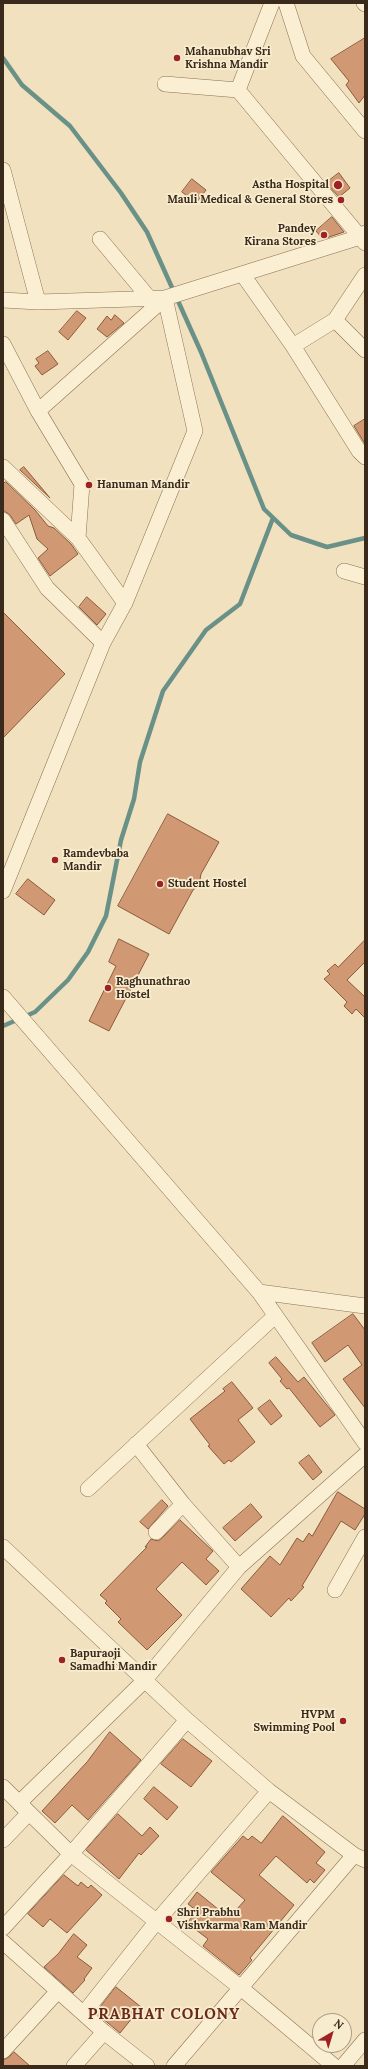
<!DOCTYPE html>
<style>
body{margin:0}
#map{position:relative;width:368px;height:2069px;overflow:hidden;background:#f1e1bf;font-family:Lora,serif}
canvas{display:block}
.frame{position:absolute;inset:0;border:4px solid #392a1c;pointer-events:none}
.north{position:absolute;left:312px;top:2013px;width:40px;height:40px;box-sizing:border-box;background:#f8eccf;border:1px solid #ac9e87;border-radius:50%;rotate:38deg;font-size:11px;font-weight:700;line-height:16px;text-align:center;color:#392a1c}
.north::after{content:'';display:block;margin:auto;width:14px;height:18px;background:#9e2224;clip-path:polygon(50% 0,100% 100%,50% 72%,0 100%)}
</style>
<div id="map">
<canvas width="368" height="2069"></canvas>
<div class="frame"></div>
<div class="north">N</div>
</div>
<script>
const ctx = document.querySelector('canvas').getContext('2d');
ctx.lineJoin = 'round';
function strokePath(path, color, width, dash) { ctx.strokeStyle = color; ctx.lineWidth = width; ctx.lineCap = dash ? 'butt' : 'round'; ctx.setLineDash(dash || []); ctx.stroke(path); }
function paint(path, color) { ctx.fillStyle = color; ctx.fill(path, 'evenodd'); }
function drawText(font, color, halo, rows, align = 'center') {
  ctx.font = font + ' Lora,serif'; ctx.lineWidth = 3.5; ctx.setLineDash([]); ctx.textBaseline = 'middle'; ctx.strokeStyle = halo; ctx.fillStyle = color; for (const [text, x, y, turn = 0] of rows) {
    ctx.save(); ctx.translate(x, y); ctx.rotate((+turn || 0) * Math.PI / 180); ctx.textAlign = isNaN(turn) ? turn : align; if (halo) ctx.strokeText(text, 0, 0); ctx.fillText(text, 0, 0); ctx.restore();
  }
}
const stream = new Path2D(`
 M 3,58 L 22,85 L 70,126 L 121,193 L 147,232 L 201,352 L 264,509 L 291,535 L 327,547 L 365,538
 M 3,1026 L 35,1012 L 68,980 L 88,952 L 106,916 L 121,840 L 134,799 L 140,762 L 163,691 L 206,630 L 240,604 L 273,518`);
const building = new Path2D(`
 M 365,38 L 365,95 L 359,103 L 346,85 L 349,81 L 331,59 Z
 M 339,173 L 350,188 L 339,197 L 326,183 Z
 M 192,179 L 206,190 L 196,203 L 182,192 Z
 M 332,217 L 344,232 L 323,239 L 316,231 Z
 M 77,311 L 86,318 L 68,340 L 59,332 Z
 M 115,315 L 124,323 L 107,337 L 97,329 L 107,316 L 111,320 Z
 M 48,351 L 58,364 L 42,375 L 35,366 L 39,363 L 36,359 Z
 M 365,419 L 365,444 L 354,426 Z
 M 24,467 L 35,480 L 50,498 L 20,470 Z
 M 6,482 L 35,510 L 48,526 L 54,528 L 71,544 L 78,554 L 50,576 L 38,558 L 48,549 L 37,539 L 29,515 L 16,524 L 10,515 L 3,510 L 3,484 Z
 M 87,597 L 106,614 L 97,625 L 79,607 Z
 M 3,612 L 65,674 L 3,738 Z
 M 168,814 L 219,842 L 201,874 L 199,885 L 193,890 L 169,934 L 118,906 Z
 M 28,879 L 55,900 L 44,915 L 16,894 Z
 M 119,939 L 149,954 L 109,1031 L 89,1021 L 116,966 L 109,962 Z
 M 365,940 L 365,962 L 347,980 L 365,997 L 365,1018 L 356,1009 L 352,1014 L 344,1006 L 347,1002 L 324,979 L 330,974 L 327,971 L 335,964 L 338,967 Z
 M 353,1314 L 365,1330 L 365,1408 L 343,1379 L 362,1365 L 348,1345 L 325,1362 L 312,1343 Z
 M 276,1357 L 298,1382 L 304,1377 L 335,1415 L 320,1427 L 289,1388 L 287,1389 L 280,1381 L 282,1379 L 269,1363 Z
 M 232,1382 L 253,1408 L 238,1420 L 255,1442 L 231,1462 L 229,1460 L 224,1464 L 208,1446 L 210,1445 L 190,1419 L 225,1391 L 223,1389 Z
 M 270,1400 L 282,1416 L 271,1425 L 258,1409 Z
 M 309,1455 L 322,1472 L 313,1480 L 299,1463 Z
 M 338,1492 L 365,1509 L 365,1514 L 355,1530 L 341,1521 L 302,1586 L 304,1587 L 291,1601 L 289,1598 L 271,1617 L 241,1589 L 270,1556 L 280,1565 L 297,1538 L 303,1542 L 309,1533 L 312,1536 Z
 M 162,1500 L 168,1506 L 148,1529 L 140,1522 Z
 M 251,1504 L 262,1517 L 235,1541 L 223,1528 Z
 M 180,1520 L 213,1551 L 206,1559 L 219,1571 L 206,1585 L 182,1562 L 156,1589 L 182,1615 L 147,1650 L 118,1622 L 121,1619 L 105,1603 L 107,1601 L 100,1595 L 147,1547 L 145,1547 L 151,1539 L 158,1541 L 162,1538 Z
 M 110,1732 L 141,1760 L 88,1820 L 72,1805 L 55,1823 L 42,1811 L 87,1762 Z
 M 183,1739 L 212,1761 L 191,1787 L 161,1764 Z
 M 154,1787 L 178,1807 L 167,1820 L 144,1799 Z
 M 118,1814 L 142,1836 L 150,1827 L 159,1836 L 141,1855 L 139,1853 L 119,1879 L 86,1850 Z
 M 283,1816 L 325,1852 L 316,1863 L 325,1870 L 314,1883 L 310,1879 L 307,1883 L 276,1856 L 259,1875 L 294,1905 L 250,1958 L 252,1960 L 239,1975 L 203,1946 L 208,1939 L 187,1923 L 197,1911 L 188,1904 L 197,1892 L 229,1918 L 245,1900 L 211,1872 L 243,1836 L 248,1840 L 252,1836 L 261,1843 Z
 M 64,1875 L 78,1886 L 81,1882 L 88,1888 L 91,1885 L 102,1895 L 67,1933 L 50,1919 L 43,1927 L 28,1914 Z
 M 74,1934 L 87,1945 L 77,1957 L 92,1968 L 84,1979 L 85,1980 L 73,1993 L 44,1967 L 58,1954 Z
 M 116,1987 L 141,2007 L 120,2033 L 96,2013 Z
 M 14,2052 L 30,2066 L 3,2066 L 3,2060 L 9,2057 Z`);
const minor = new Path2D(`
 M 272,3 L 238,90 L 365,243
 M 286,3 L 303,56 L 365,131
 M 364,3 L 365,4
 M 165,84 L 238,90
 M 3,170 L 38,302
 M 100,239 L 150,299
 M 243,275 L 293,346 L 359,451 L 365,457
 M 3,300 L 38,302 L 165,298 L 360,237 L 365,233
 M 335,320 L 365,350
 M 3,344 L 38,411 L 82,484 L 78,538 L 125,603
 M 293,346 L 335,320 L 365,275
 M 3,467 L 78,538
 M 3,520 L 47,588 L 103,643
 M 344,571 L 365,577
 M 3,891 L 103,643 L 125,603 L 195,431 L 165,298 L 38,411
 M 3,997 L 259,1292 L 365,1306
 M 259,1292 L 365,1443
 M 136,1444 L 183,1504 L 239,1567
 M 88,1489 L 275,1316
 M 156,1532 L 183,1504
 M 3,1547 L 187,1720 L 269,1791 L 354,1855 L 365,1860
 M 335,1590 L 365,1537
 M 3,1787 L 71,1854 L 241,1988 L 334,2066
 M 3,1840 L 29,1813 L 19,1803 L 144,1681 L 239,1567 L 365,1455
 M 3,1928 L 71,1854 L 187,1720
 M 3,1942 L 104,2032 L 147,2066
 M 84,2013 L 157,1921 L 269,1791
 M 3,2051 L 58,1991
 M 74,2066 L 104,2032
 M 174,2066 L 354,1855
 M 343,2066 L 365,2040`);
const markers = [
 [177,58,4,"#9e2224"],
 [338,185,5,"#9e2224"],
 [341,200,4,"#9e2224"],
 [324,235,4,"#9e2224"],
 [89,485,4,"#9e2224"],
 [55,860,4,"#9e2224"],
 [160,884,4,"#9e2224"],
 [108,988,4,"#9e2224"],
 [62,1660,4,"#9e2224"],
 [343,1721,4,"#9e2224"],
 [169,1919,4,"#9e2224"]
];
const poiNames = [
 ["Mahanubhav Sri",185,52],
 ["Krishna Mandir",185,65],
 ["Astha Hospital",329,185,"right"],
 ["Mauli Medical & General Stores",333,200,"right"],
 ["Pandey",316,229,"right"],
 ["Kirana Stores",316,242,"right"],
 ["Hanuman Mandir",97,485],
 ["Ramdevbaba",63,854],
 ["Mandir",63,867],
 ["Student Hostel",168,884],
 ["Raghunathrao",116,982],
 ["Hostel",116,995],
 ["Bapuraoji",70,1654],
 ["Samadhi Mandir",70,1667],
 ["HVPM",335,1715,"right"],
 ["Swimming Pool",335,1728,"right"],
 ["Shri Prabhu",177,1913],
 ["Vishvkarma Ram Mandir",177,1926]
];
const districtNames = [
 ["PRABHAT COLONY",164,2015]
];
strokePath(stream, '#699187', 4.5);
paint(building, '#d19973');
strokePath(building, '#8b5a3b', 1);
strokePath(minor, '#8b7256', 16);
strokePath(minor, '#fbefd3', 15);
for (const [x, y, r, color] of markers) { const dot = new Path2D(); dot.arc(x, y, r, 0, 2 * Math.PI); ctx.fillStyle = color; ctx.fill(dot); strokePath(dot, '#f8eccf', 1.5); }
drawText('bold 11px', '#392a1c', '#f8eccf', poiNames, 'left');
ctx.letterSpacing = '1px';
drawText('bold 15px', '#692818', '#f8eccf', districtNames);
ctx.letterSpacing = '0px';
</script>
